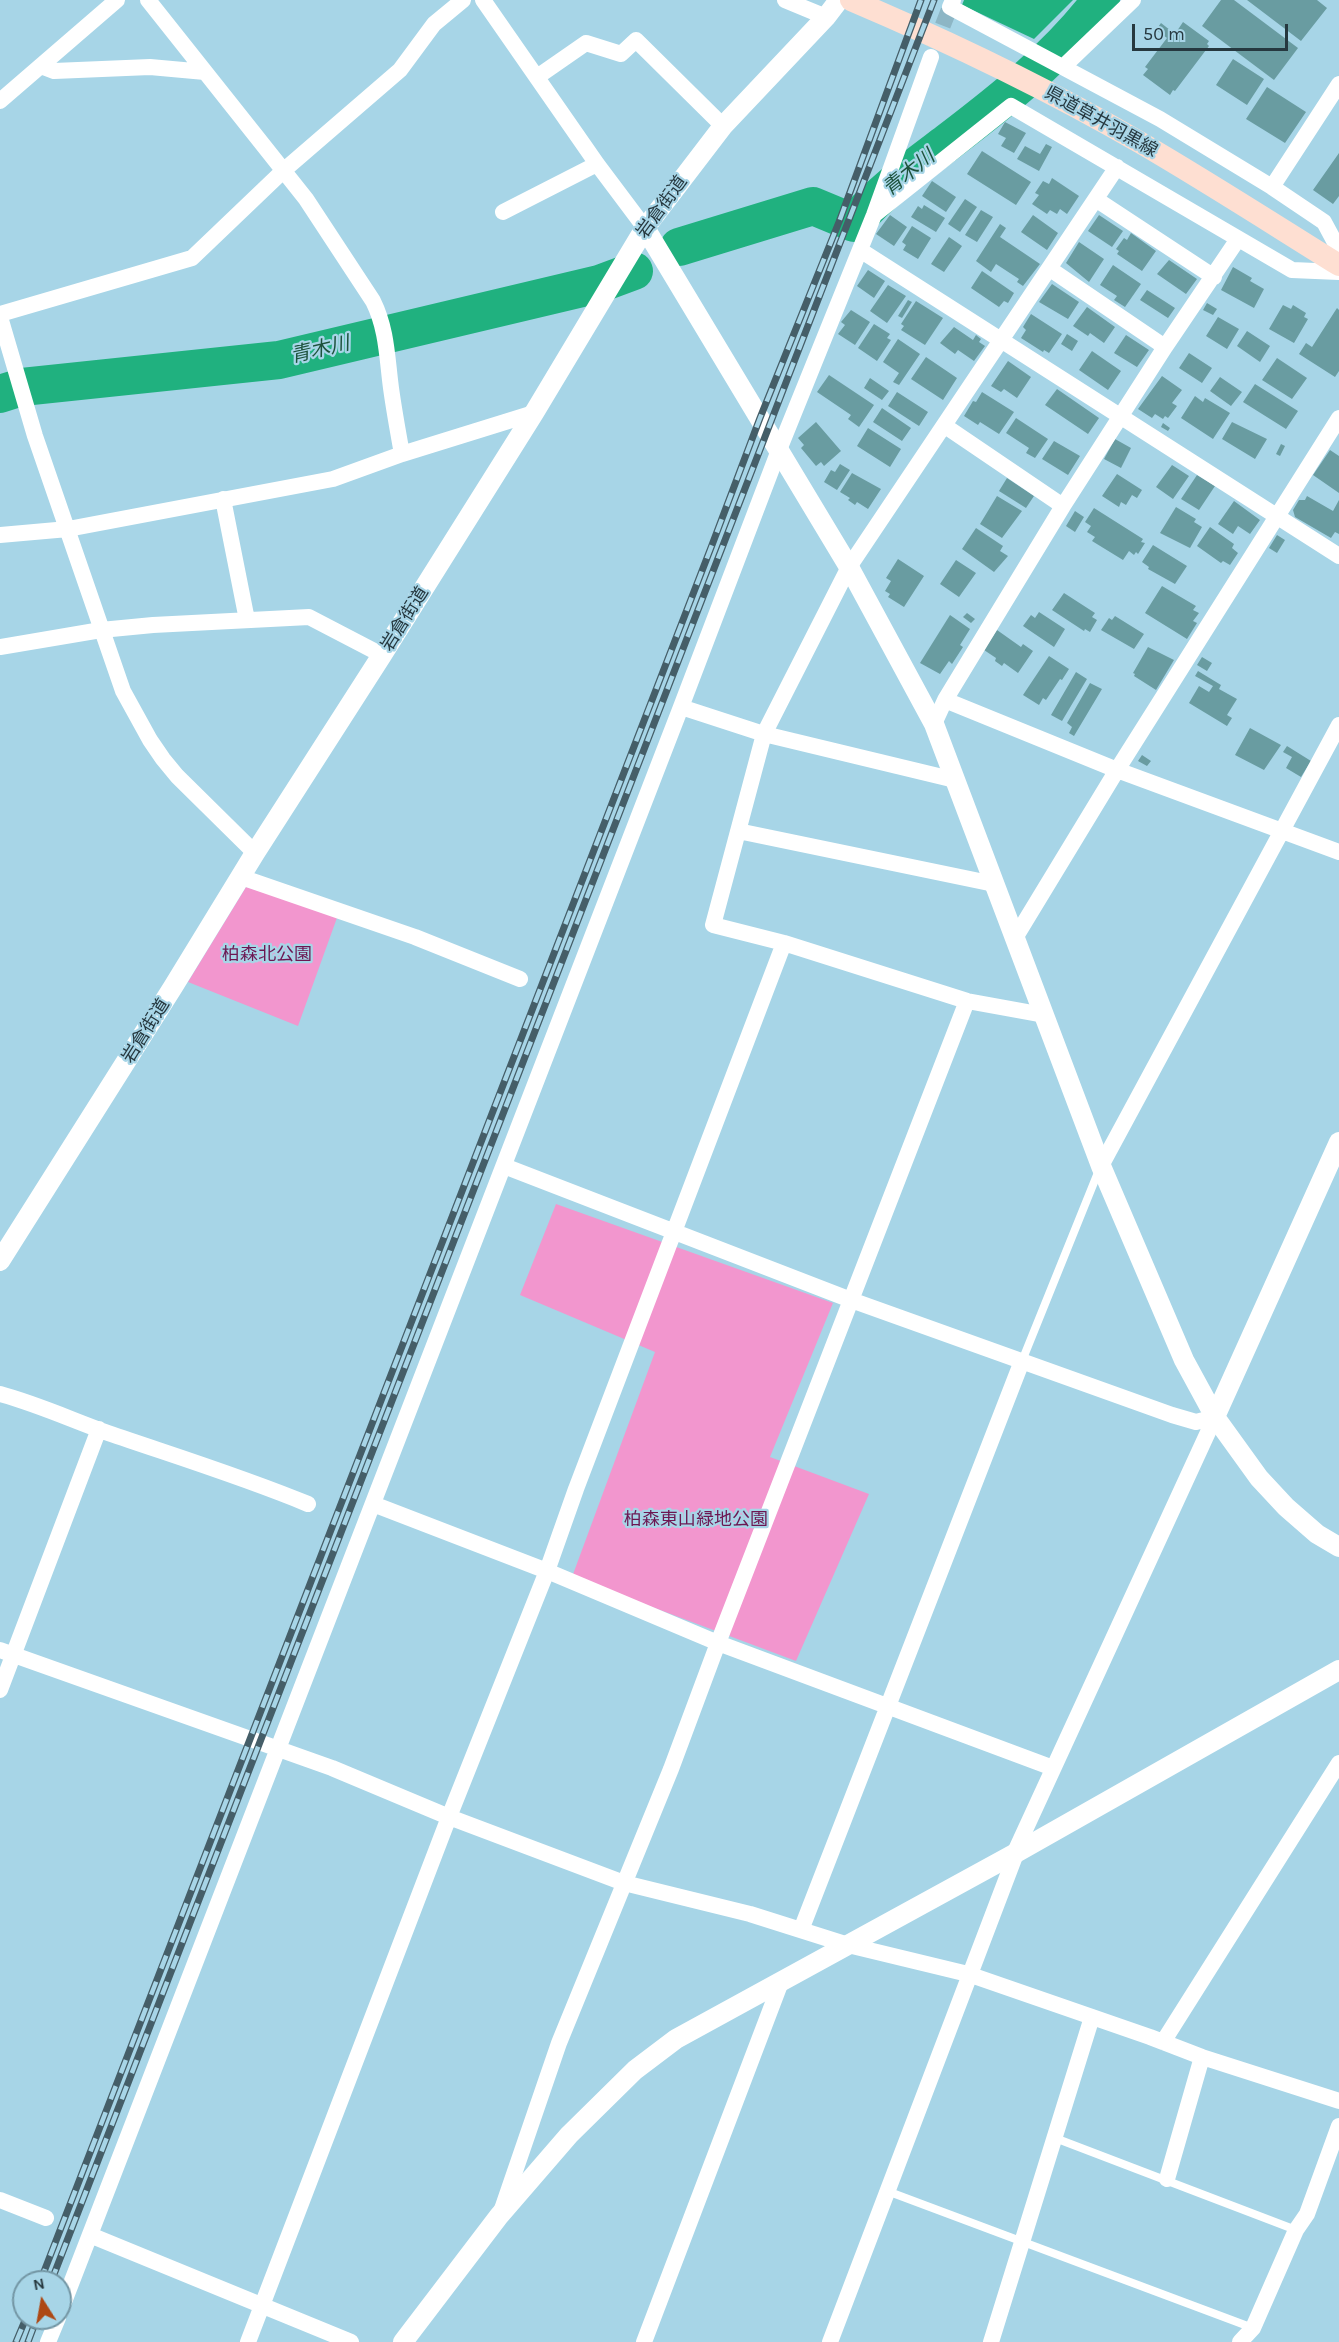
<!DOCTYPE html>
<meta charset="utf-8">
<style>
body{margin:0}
#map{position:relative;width:1339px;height:2342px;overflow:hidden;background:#a7d5e7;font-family:Karla,sans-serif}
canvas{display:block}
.north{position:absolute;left:12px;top:2270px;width:60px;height:60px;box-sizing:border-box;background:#a7d5e7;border:2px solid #7396a4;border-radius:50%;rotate:349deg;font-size:16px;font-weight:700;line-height:24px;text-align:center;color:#26383f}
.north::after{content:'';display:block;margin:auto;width:21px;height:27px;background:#ad4915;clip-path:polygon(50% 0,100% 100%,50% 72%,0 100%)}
.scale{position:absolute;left:1132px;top:24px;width:156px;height:27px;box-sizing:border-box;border:3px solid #26383f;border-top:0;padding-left:8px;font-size:18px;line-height:21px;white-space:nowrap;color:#26383f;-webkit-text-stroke:4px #a7d5e7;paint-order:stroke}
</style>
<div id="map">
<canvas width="1339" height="2342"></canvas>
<div class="north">N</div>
<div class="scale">50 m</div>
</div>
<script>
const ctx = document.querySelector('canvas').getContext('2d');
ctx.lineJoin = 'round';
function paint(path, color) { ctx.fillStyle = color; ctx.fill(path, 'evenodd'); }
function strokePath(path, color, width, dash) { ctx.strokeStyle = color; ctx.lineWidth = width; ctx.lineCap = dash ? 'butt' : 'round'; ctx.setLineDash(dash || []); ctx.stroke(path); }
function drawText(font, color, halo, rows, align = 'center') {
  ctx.font = font + ' Karla,"Noto Sans JP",sans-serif'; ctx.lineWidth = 4.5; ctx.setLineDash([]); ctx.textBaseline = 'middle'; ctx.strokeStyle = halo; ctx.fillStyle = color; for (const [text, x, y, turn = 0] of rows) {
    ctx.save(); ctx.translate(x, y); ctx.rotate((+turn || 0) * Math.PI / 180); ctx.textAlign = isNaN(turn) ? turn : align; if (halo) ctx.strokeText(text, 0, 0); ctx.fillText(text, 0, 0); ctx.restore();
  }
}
const green = new Path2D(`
 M 246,887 L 338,915 L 298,1026 L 188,982 Z
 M 556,1204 L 833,1303 L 770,1457 L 869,1494 L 796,1661 L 572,1577 L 655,1352 L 520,1295 Z`);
const water = new Path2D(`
 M 964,0 L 1073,0 L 1034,39 L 962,5 Z`);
const river = new Path2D(`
 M 679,247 L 813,206 L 854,223 C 881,191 915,167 948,142 C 1003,100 1059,56 1101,0
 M 0,394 L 22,387 L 279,360 L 599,284 L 634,271`);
const building = new Path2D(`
 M 1221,0 L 1234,0 L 1298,48 L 1274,80 L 1202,26 Z
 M 1247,0 L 1317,0 L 1327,8 L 1301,41 Z
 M 1183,22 L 1209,41 L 1207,44 L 1209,46 L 1175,91 L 1173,90 L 1170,95 L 1143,75 L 1148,69 L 1145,67 L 1167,38 L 1156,30 L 1161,23 L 1175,34 Z
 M 1233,59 L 1264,79 L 1247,105 L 1216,85 Z
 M 1267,87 L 1306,112 L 1285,143 L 1246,119 Z
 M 1005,122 L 1026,133 L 1014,153 L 1001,146 L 1006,138 L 998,134 Z
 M 1046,144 L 1052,147 L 1039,171 L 1017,159 L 1025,146 L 1040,154 Z
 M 982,151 L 1031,182 L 1016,205 L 967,174 Z
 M 1339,153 L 1339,196 L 1333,204 L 1313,190 Z
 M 1052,178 L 1079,196 L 1067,214 L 1060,209 L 1057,214 L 1050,210 L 1047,214 L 1032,204 L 1039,195 L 1035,193 L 1043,181 L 1049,184 Z
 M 932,181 L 956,197 L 946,212 L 922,196 Z
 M 965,199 L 977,207 L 960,232 L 948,224 Z
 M 924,205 L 945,218 L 936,232 L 911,217 L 918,206 L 922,209 Z
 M 981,210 L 993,217 L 977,242 L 965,235 Z
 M 890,215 L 907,227 L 894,246 L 876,234 Z
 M 1033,215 L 1058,233 L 1047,250 L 1021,232 Z
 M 1099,215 L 1123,231 L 1112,247 L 1088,231 Z
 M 1000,224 L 1006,228 L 1000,237 L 1040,264 L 1023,286 L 1017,282 L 1019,279 L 996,264 L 991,272 L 976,261 Z
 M 912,226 L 931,238 L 918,259 L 903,250 L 906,245 L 902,242 Z
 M 1131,233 L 1156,251 L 1142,271 L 1117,254 L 1119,251 L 1116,249 L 1124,238 L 1127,240 Z
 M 949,237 L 962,246 L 944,272 L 931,264 Z
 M 1079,242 L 1104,259 L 1089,282 L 1066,263 Z
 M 1169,260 L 1197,279 L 1186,294 L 1157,274 Z
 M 1113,265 L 1141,284 L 1125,307 L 1114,300 L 1117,296 L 1100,285 Z
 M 1233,267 L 1252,278 L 1250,281 L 1264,289 L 1254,308 L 1221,290 Z
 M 868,270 L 885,281 L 874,298 L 857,286 Z
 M 982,271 L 1014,293 L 1008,303 L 1004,301 L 999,307 L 971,288 Z
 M 1052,284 L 1079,302 L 1068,319 L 1039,302 Z
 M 888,285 L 906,296 L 887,323 L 870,311 Z
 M 1147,290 L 1175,308 L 1168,318 L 1140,300 Z
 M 908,300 L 912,302 L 902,318 L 898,316 Z
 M 916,301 L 943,318 L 925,345 L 901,330 L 904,326 L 901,324 Z
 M 1207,303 L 1217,309 L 1213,315 L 1203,310 Z
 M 1283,305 L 1291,309 L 1293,305 L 1306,313 L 1304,317 L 1308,319 L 1294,343 L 1269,329 Z
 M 1087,307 L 1115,327 L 1104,343 L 1090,333 L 1088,336 L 1073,326 Z
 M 1337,308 L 1339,310 L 1339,371 L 1335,377 L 1299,354 L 1306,343 L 1312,347 Z
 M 851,310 L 870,322 L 855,345 L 838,334 L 845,325 L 841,322 Z
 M 1031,314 L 1062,334 L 1049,353 L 1044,350 L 1043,352 L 1021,338 L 1026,330 L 1023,327 Z
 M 1218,317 L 1239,329 L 1227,349 L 1206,336 Z
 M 874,324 L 890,334 L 887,338 L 891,340 L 877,361 L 858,348 Z
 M 954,327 L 973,340 L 976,335 L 981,339 L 979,342 L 985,346 L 974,361 L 958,350 L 955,354 L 940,343 Z
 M 1247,331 L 1270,346 L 1260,362 L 1237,346 Z
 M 1067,334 L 1078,341 L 1072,351 L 1061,344 Z
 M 1126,335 L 1149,350 L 1137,367 L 1114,353 Z
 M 898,339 L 920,354 L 899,385 L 893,382 L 899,373 L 883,362 Z
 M 1092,351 L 1121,371 L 1108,390 L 1079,370 Z
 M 1189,353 L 1212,368 L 1202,383 L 1179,368 Z
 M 926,357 L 957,378 L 943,400 L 911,379 Z
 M 1277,358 L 1307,378 L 1292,399 L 1262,380 Z
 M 1008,361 L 1031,377 L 1017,398 L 1004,389 L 1001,392 L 991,386 Z
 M 829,375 L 874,405 L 859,427 L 848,419 L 851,415 L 817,392 Z
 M 1162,376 L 1182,390 L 1172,403 L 1177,406 L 1168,418 L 1165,416 L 1163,419 L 1155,414 L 1152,418 L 1138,409 Z
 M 1220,377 L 1242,392 L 1231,406 L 1210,391 Z
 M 870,378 L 889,391 L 882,400 L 864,388 Z
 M 1255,384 L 1298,411 L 1286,429 L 1243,402 Z
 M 1057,389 L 1099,418 L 1088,434 L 1045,405 Z
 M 897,392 L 928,412 L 919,426 L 888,406 Z
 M 982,392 L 1014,412 L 999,434 L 980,422 L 978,425 L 964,416 L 973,401 L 976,402 Z
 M 1195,396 L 1203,402 L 1205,398 L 1230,413 L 1213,439 L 1181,418 Z
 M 882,408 L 911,428 L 902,441 L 873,422 Z
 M 1016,418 L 1048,439 L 1035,458 L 1026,453 L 1029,448 L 1006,433 Z
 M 816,422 L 841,451 L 824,466 L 821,462 L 816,466 L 801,448 L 804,445 L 798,438 Z
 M 1232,422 L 1267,439 L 1255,459 L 1222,439 Z
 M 1163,423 L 1170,428 L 1168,431 L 1161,427 Z
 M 868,428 L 901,449 L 890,467 L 857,446 Z
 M 1115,439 L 1131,448 L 1121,468 L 1104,459 Z
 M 1054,441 L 1080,456 L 1068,475 L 1042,459 Z
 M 1281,444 L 1285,446 L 1280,456 L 1276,454 Z
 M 1330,450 L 1339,456 L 1339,493 L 1313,475 Z
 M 840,464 L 850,470 L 837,490 L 824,482 L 831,470 L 835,472 Z
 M 1172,465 L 1189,476 L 1173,499 L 1156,487 Z
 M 852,473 L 881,489 L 868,509 L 857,502 L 855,505 L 848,500 L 850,498 L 840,492 Z
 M 1117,474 L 1142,490 L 1137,498 L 1132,495 L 1126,505 L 1121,502 L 1119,507 L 1102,496 Z
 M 1197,475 L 1215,486 L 1199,510 L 1181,499 Z
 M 1007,478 L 1034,496 L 1026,508 L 999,491 Z
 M 997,496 L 1022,511 L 1002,538 L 980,524 Z
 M 1307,496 L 1333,511 L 1339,500 L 1339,534 L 1335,532 L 1331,538 L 1295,517 L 1293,510 L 1299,500 L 1305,500 Z
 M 1234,501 L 1260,520 L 1250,534 L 1238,526 L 1233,534 L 1218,524 Z
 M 1176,507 L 1196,519 L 1194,522 L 1202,527 L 1190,548 L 1160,533 Z
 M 1094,508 L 1143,539 L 1141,542 L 1145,543 L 1138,554 L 1136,552 L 1134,555 L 1129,551 L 1123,560 L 1092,541 L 1095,537 L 1087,532 L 1091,526 L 1085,522 Z
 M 1075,511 L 1084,517 L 1075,532 L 1066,526 Z
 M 1210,527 L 1234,544 L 1232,548 L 1238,553 L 1230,565 L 1223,561 L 1221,563 L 1197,546 Z
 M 976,528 L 1003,546 L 1000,551 L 1008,556 L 994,572 L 962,549 Z
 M 1277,535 L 1285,540 L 1277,553 L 1269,548 Z
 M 1153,545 L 1187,566 L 1175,584 L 1148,569 L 1149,567 L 1142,562 Z
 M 898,559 L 924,576 L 904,607 L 888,597 L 890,594 L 885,591 L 891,581 L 886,578 Z
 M 956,560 L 976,573 L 959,597 L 940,584 Z
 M 1162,586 L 1196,606 L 1193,610 L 1199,613 L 1193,621 L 1197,623 L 1187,639 L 1145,613 Z
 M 1064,593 L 1095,613 L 1092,617 L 1097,620 L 1090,632 L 1085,629 L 1084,631 L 1052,610 Z
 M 1039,612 L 1065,629 L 1054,647 L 1023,626 L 1031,615 L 1035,618 Z
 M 967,613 L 975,619 L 971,623 L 963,617 Z
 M 950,615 L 970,629 L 960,645 L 963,647 L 952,664 L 949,661 L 940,674 L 920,663 Z
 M 1115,616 L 1144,634 L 1134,649 L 1101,630 L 1109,618 L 1112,620 Z
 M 997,630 L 1021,647 L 1023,644 L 1033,651 L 1018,673 L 1004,663 L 1002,666 L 995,661 L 996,658 L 984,650 Z
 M 1148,647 L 1174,660 L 1156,690 L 1134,676 L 1135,674 L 1133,673 Z
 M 1049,656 L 1069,669 L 1062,680 L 1060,679 L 1046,700 L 1043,698 L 1039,705 L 1023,695 Z
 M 1202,657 L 1212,663 L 1207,671 L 1197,665 Z
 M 1198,671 L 1221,685 L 1219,689 L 1237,699 L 1227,715 L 1232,718 L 1227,726 L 1189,703 L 1199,686 L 1209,692 L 1213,686 L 1195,676 Z
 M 1076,672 L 1087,679 L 1062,721 L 1051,715 Z
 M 1090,683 L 1102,689 L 1074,736 L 1069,733 L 1072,727 L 1067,723 Z
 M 1250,728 L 1281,745 L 1264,770 L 1235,755 Z
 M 1287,746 L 1311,761 L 1301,777 L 1286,768 L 1292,757 L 1283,752 Z
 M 1142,755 L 1151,761 L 1147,766 L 1138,761 Z`);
const minorTunnel = new Path2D(`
 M 934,48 L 950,7`);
const service = new Path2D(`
 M 1022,1361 L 1099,1170
 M 1055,2138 L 1296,2230
 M 887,2191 L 1253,2328`);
const minor = new Path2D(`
 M 148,0 L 306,199 L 373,301 C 387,329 387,358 391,388 C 394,410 398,432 402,454 L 534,413
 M 483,0 L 597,164 L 645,228
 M 785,0 L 826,17
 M 953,0 L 950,7 L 1160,119 L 1272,187 L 1324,222 L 1339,250
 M 41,66 L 54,71 L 150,67 L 205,72
 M 1063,67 L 1133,0
 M 537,77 L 586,43 L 621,54 L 636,40 L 723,126
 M 0,101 L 117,0
 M 1272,187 L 1339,84
 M 1097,200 L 1214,277
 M 503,212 L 597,164
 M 874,215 L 1011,106 L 1292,270 L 1339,272
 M 860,250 L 1339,556
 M 1050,269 L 1165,347
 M 0,314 L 192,258 L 283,171 L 400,70 L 434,24 L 463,0
 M 0,317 L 35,436 L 123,691 L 150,740 L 163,759 L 177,776 L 255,853
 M 945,426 L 1063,506
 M 223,499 L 247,620
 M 0,535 L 68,529 L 333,479 L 402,454
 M 0,647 L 101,630 L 153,625 L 309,617 L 382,655
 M 945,700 L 1117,770 L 1339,852
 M 681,707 L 764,734 L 955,780
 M 934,724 L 945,700 L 1063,506 L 1165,347 L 1238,239
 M 738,831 L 994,884
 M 241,877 L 415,937 L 520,979
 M 1015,938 L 1117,770 L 1339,418
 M 784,943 L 713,925 L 764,734 L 849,567 L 1117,167
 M 504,1166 L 851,1300 L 1172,1415 L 1196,1422 L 1215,1417
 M 1101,1166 L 1339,725
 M 0,1394 C 37,1404 72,1420 108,1433 C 175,1456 243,1477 308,1504
 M 373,1504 L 547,1571 L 718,1643 L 1053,1768
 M 0,1650 L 332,1768 L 449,1817 L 624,1883 L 750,1914 L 848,1945 L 968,1974 L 1150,2037 L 1202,2057 L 1339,2101
 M 0,1690 L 99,1429
 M 1014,1854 L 1215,1417
 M 801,1930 L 1022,1361
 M 1163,2042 L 1339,1763
 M 1167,2179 L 1202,2057
 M 0,2200 L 46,2218
 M 501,2212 L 559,2043 L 671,1769 L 718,1643 L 967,1001
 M 90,2235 L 351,2342
 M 60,2312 L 681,707 L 779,450 L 874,215 L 931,57
 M 48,2342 L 58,2318
 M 248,2342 L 449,1817 L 547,1571 L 576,1489 L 784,943 L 967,1001 L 1044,1015
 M 644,2342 L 781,1982
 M 830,2342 L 1017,1851
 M 991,2342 L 1092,2017
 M 1240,2342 L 1253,2328 L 1296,2230 L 1307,2214 L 1339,2126`);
const tertiary = new Path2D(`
 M 645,228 L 849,567 L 934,724 L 1101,1166 L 1184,1360 L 1215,1417 L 1259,1478 L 1286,1507 L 1317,1534 L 1339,1547
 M 0,1261 L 173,987 L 255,853 L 382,655 L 534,413 L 645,228 L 723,126 L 826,17 L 839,0
 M 1215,1417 L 1339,1142
 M 403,2342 L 499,2216 L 569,2135 L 635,2070 L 676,2039 L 1014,1854 L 1339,1670`);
const secondary = new Path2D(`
 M 851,0 C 950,42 1048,89 1141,143 C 1208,182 1273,224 1339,265`);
const rail = new Path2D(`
 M 40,2282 L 712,545 L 760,418 L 839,222 L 921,0
 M 51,2282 L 934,0
 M 16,2342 L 26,2318
 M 28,2342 L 37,2318`);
const streetNames = [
 ["県道草井羽黒線",1101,122,29],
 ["岩倉街道",662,207,-54],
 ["岩倉街道",405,619,-58],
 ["岩倉街道",146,1031,-58]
];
const parkNames = [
 ["柏森北公園",267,955],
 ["柏森東山緑地公園",696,1520]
];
const waterNames = [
 ["青木川",909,173,-39],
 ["青木川",320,350,-13]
];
paint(green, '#f296ce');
paint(water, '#20b17f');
strokePath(river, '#20b17f', 38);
paint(building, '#699ca1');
strokePath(minorTunnel, '#8db6c5', 16, [16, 8]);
strokePath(service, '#fff', 8);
strokePath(minor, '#fff', 16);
strokePath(tertiary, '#fff', 20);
strokePath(secondary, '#fedfd2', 22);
strokePath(rail, '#455e68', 7);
strokePath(rail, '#a7d5e7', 4.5, [14]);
drawText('18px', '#26383f', '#a7d5e7', streetNames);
drawText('18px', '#6c1752', '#a7d5e7', parkNames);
drawText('italic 20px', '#1d523c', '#a7d5e7', waterNames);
</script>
